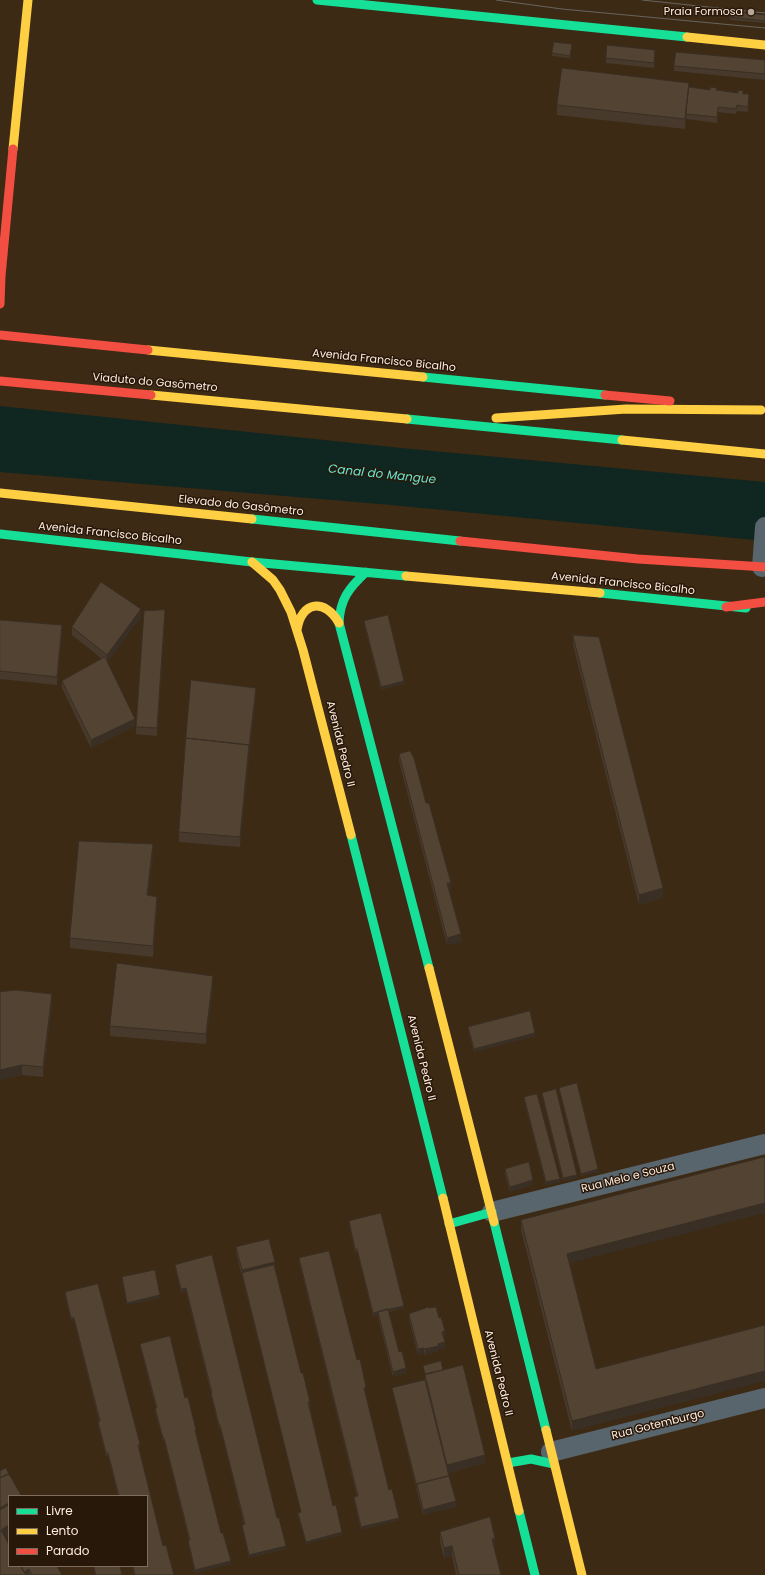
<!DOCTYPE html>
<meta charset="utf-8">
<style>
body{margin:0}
#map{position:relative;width:765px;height:1575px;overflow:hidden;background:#3c2a15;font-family:Poppins,sans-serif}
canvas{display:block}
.legend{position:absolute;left:8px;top:1495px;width:140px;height:72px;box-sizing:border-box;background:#28180a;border:1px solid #7e6d5e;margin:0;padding:5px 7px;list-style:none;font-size:12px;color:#feecdd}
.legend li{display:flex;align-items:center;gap:8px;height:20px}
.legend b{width:20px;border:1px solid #7e6d5e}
</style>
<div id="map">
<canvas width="765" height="1575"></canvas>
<ul class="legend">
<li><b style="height:5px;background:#16e098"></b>Livre</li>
<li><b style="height:5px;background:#ffcf43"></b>Lento</li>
<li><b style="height:5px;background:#f24e42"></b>Parado</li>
</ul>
</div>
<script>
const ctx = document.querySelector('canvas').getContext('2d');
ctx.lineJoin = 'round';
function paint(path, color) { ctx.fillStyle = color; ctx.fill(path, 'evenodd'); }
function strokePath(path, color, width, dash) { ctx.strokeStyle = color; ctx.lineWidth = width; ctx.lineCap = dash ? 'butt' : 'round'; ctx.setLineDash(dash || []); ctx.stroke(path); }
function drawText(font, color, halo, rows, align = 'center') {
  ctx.font = font + ' Poppins,sans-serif'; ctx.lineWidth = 3; ctx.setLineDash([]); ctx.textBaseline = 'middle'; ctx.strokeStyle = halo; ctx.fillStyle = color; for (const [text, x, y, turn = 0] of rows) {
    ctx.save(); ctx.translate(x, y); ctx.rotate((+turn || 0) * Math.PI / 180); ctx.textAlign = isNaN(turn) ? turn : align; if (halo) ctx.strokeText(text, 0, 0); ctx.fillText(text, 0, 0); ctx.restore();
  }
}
const water = new Path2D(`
 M 0,406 L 401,448 L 765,482 L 765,541 L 391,505 L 0,472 Z`);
const street = new Path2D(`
 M 762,567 L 765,527
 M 492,1212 L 765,1144
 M 551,1452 L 765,1398`);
const fast = new Path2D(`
 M 317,0 L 687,37
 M 423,377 L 605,395
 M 407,419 L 622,440
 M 252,519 L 460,541
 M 0,534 L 252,562 L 406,576
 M 366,572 C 349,588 340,599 339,623 L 429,968
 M 600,593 L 746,608
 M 351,835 L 443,1198
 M 494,1222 L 546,1430
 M 449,1224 L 492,1212
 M 508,1463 L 531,1459 L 554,1464
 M 519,1511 L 535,1575`);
const slow = new Path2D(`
 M 687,37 L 765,45
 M 13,149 L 28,0
 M 148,350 L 423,377
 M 151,395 L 407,419
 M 496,418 L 626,409 L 761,410
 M 622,440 L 765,454
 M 0,493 L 252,519
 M 252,562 L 273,580 L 280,590 L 291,612 L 303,650 L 351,835
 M 406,576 L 600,593
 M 297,630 C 301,601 325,598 339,623
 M 429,968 L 494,1222
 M 443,1198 L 519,1511
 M 546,1430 L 582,1575`);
const jam = new Path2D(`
 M 0,304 L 1,276 L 13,149
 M 0,335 L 148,350
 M 0,381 L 151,395
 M 605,395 L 670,401
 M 460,541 L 638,559 L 765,567
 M 726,607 L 765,602`);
const tram = new Path2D(`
 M 496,0 L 562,9 L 765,28
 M 642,0 L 765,13`);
const wall = new Path2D(`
 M 765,15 L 765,23 L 730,20 L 730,17 Z
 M 572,47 L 570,58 L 552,56 L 552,53 Z
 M 655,55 L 654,68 L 606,63 L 606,58 Z
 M 765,60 L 765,80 L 674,71 L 674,66 Z
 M 689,87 L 749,94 L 748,112 L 737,111 L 736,114 L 718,112 L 717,123 L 686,119 L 686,118 L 685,129 L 557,115 L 557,105 Z
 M 141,617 L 107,662 L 135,726 L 91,748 L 62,688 L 62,681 L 102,659 L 72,635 L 72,627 Z
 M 165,618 L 157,736 L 136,734 L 136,727 Z
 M 0,620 L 62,632 L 57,685 L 0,679 Z
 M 364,621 L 404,684 L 381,690 L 364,624 Z
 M 573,635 L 663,898 L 639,905 L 573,645 Z
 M 256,695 L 249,755 L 240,847 L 179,842 L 179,832 Z
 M 399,754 L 426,803 L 451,890 L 449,891 L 461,942 L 447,945 L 399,761 Z
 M 153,854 L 148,895 L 157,907 L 153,957 L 70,948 L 70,938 Z
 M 213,986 L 206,1044 L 110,1036 L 110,1026 Z
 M 0,992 L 52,1004 L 43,1077 L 22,1075 L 0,1080 Z
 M 468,1027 L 535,1036 L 474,1052 L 468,1029 Z
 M 559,1088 L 598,1172 L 581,1176 L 559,1090 Z
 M 542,1093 L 577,1178 L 563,1181 L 542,1095 Z
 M 524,1097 L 560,1182 L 546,1185 L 524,1100 Z
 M 505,1169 L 533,1185 L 510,1192 L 505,1174 Z
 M 521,1220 L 569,1264 L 596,1369 L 572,1431 L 521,1230 Z
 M 349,1221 L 404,1308 L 389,1312 L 399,1352 L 406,1373 L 393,1377 L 378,1317 L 378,1315 L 373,1316 L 357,1251 L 355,1252 L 349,1223 Z
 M 236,1247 L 275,1267 L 301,1373 L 310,1405 L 309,1405 L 333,1506 L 342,1535 L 306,1544 L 298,1516 L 298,1513 L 301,1512 L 236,1252 Z
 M 212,1255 L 277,1518 L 286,1549 L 249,1558 L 242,1527 L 242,1525 L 244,1524 L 220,1427 L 219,1428 L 211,1396 L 211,1393 L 186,1291 L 181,1292 L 175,1267 L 175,1265 Z
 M 299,1258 L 357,1360 L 366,1390 L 364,1390 L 389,1490 L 399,1520 L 361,1530 L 354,1500 L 354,1497 L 357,1496 L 299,1261 Z
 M 122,1277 L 160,1298 L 127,1305 L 122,1280 Z
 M 65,1292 L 140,1447 L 138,1447 L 163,1546 L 174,1575 L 134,1575 L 132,1566 L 147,1566 L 147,1496 L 118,1496 L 108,1455 L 106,1456 L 98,1424 L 98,1422 L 99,1421 L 74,1320 L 71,1321 L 65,1295 Z
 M 409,1314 L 439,1318 L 445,1336 L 443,1337 L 445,1348 L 439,1349 L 439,1351 L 425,1355 L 424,1353 L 418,1355 L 409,1319 Z
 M 140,1344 L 185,1398 L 196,1432 L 195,1433 L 221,1533 L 231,1564 L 195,1573 L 188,1543 L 188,1540 L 189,1540 L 164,1440 L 163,1440 L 155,1411 L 155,1408 L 156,1408 L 140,1346 Z
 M 423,1366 L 443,1370 L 485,1463 L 448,1473 L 456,1507 L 423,1515 L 392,1390 L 392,1388 L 425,1380 L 425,1375 Z
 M 0,1471 L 21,1496 L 9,1496 L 9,1535 L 5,1538 L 9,1566 L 62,1575 L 0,1575 Z
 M 440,1532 L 495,1548 L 494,1548 L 501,1575 L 456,1575 L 452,1556 L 444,1558 L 440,1542 Z
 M 94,1566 L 120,1566 L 122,1575 L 95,1575 Z`);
const shadedWall = new Path2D(`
 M 689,83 L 689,93 L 685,129 L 685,119 Z
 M 141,609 L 141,617 L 107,663 L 107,655 Z
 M 165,610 L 165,618 L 157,736 L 157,728 Z
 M 62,625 L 62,632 L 57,685 L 57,677 Z
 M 404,681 L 404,684 L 381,690 L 381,687 Z
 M 256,688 L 256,695 L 249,755 L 249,747 Z
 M 135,719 L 135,726 L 91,748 L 91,740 Z
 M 249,745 L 249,755 L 240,847 L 240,837 Z
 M 153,844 L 153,854 L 147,905 L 147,895 Z
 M 447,883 L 451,883 L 451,890 L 447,891 Z
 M 663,888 L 663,898 L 639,905 L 639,895 Z
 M 157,897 L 157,907 L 153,957 L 153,946 Z
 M 461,934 L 461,942 L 447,945 L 447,938 Z
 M 213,976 L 213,986 L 206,1044 L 206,1034 Z
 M 52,994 L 52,1004 L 43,1077 L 43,1067 Z
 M 535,1033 L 535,1036 L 474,1052 L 474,1049 Z
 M 22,1065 L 22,1075 L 0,1080 L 0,1070 Z
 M 598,1169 L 598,1172 L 581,1176 L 581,1174 Z
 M 577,1175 L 577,1178 L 563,1181 L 563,1178 Z
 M 560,1179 L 560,1182 L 546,1185 L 546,1182 Z
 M 533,1180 L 533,1185 L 510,1192 L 510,1187 Z
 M 765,1203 L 765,1213 L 567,1264 L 567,1254 Z
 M 275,1262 L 275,1267 L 242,1273 L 242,1270 Z
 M 186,1288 L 186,1291 L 181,1292 L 181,1289 Z
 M 160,1295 L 160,1298 L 127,1305 L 127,1303 Z
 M 404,1306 L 404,1308 L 378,1314 L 378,1312 Z
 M 378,1312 L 378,1315 L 373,1316 L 373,1313 Z
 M 71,1318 L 74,1318 L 74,1320 L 71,1321 Z
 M 445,1331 L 445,1336 L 442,1337 L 442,1332 Z
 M 445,1342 L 445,1348 L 439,1349 L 439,1351 L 425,1355 L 425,1349 L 438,1344 Z
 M 424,1348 L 424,1353 L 418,1355 L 418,1349 Z
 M 406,1368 L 406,1373 L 393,1377 L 393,1372 Z
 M 765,1371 L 765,1381 L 572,1431 L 572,1421 Z
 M 366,1387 L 366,1390 L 364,1390 L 364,1388 Z
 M 485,1455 L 485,1463 L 447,1473 L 447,1465 Z
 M 456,1501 L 456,1507 L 423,1515 L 423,1510 Z
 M 9,1503 L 9,1508 L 0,1513 L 0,1508 Z
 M 399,1518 L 399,1520 L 361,1530 L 361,1527 Z
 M 9,1525 L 9,1535 L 1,1540 L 1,1530 Z
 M 342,1532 L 342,1535 L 306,1544 L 306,1542 Z
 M 495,1538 L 495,1548 L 492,1549 L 492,1539 Z
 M 286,1546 L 286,1549 L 249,1558 L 249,1555 Z
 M 452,1546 L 452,1556 L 444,1558 L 444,1548 Z
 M 231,1561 L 231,1564 L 195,1573 L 195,1570 Z
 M 29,1569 L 29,1574 L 22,1575 L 22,1573 Z`);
const building = new Path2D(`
 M 731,11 L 765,15 L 765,21 L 730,17 Z
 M 554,42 L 572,44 L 570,56 L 552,53 Z
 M 607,45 L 655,50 L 654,63 L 606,58 Z
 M 676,52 L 765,60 L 765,74 L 674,66 Z
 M 562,68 L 689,83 L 685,119 L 557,105 Z
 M 689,87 L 710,90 L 710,87 L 717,88 L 716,90 L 738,93 L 738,90 L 743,91 L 743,94 L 749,94 L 748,107 L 737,105 L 736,109 L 718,107 L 717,117 L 686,114 Z
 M 101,582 L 141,609 L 107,655 L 72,627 Z
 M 165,610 L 157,728 L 136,727 L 144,611 Z
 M 388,615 L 404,681 L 381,687 L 364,621 Z
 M 0,620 L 62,625 L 57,677 L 0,671 Z
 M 573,635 L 599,637 L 663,888 L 639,895 Z
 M 105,657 L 135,719 L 91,740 L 62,681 Z
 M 191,680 L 256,688 L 249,747 L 249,745 L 186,738 Z
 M 186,738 L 249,745 L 240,837 L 179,832 Z
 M 410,751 L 414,758 L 426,803 L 429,803 L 451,883 L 447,883 L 461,934 L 447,938 L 399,754 Z
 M 79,841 L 153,844 L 147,895 L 157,897 L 153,946 L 70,938 Z
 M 117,963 L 213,976 L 206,1034 L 110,1026 Z
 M 16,990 L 52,994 L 43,1067 L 22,1065 L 0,1070 L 0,992 Z
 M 530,1011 L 535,1033 L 474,1049 L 468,1027 Z
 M 577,1083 L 598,1169 L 581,1174 L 559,1088 Z
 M 556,1089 L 577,1175 L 563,1178 L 542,1093 Z
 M 537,1094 L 560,1179 L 546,1182 L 524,1097 Z
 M 765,1157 L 765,1203 L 567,1254 L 596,1369 L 765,1325 L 765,1371 L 572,1421 L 521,1220 Z
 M 529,1162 L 533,1180 L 510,1187 L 505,1169 Z
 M 381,1213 L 404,1306 L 373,1313 L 357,1249 L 355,1249 L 349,1221 Z
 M 269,1239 L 275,1262 L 242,1270 L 236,1247 Z
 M 329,1251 L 357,1360 L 360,1359 L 366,1387 L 364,1388 L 389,1490 L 392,1489 L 399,1518 L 361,1527 L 354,1497 L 358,1496 L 299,1258 Z
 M 212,1255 L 277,1518 L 279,1518 L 286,1546 L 249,1555 L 242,1525 L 245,1524 L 220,1425 L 219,1425 L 211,1393 L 212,1393 L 186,1288 L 181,1289 L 175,1265 Z
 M 274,1265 L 301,1373 L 303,1373 L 310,1402 L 308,1402 L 333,1506 L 336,1505 L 342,1532 L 306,1542 L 298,1513 L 301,1512 L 242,1273 Z
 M 155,1270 L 160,1295 L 127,1303 L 122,1277 Z
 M 98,1284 L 140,1444 L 138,1445 L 163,1546 L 166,1545 L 174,1575 L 135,1575 L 133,1566 L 147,1566 L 147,1496 L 119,1496 L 108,1453 L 106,1453 L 98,1422 L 100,1421 L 74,1318 L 71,1318 L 65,1292 Z
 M 429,1307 L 429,1308 L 436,1307 L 439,1318 L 441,1317 L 445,1331 L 442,1332 L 445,1342 L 438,1344 L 439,1346 L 425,1349 L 424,1348 L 418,1349 L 409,1314 Z
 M 388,1309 L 399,1352 L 402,1351 L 406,1368 L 393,1372 L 378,1312 Z
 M 170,1336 L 185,1398 L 188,1397 L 196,1430 L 195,1430 L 221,1533 L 223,1533 L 231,1561 L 195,1570 L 188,1540 L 190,1540 L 164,1438 L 163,1438 L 155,1408 L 157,1408 L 140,1344 Z
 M 441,1361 L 443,1370 L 425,1374 L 423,1366 Z
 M 463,1365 L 485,1455 L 447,1465 L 425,1375 Z
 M 425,1380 L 449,1476 L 417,1484 L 417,1487 L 392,1388 Z
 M 6,1468 L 10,1476 L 9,1474 L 0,1478 L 0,1471 Z
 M 9,1474 L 21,1495 L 18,1496 L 9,1496 L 9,1503 L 0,1508 L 0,1478 Z
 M 449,1476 L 456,1501 L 423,1510 L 417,1484 Z
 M 9,1505 L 9,1525 L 1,1530 L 9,1545 L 9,1566 L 21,1566 L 26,1575 L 0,1575 L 0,1510 Z
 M 490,1517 L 495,1538 L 492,1539 L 501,1575 L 459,1575 L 452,1546 L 444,1548 L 440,1532 Z
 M 21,1566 L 57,1566 L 62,1575 L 32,1575 L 29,1569 L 24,1572 Z
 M 94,1566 L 120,1566 L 122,1575 L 96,1575 Z`);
const markers = [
 [751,12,4,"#baa897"]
];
const poiNames = [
 ["Praia Formosa",743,12]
];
const streetNames = [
 ["Avenida Francisco Bicalho",384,361,6],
 ["Viaduto do Gasômetro",155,383,5],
 ["Elevado do Gasômetro",241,506,6],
 ["Avenida Francisco Bicalho",110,534,6],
 ["Avenida Francisco Bicalho",623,584,6],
 ["Avenida Pedro II",340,744,76],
 ["Avenida Pedro II",421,1058,76],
 ["Rua Melo e Souza",628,1178,-14],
 ["Avenida Pedro II",498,1373,76],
 ["Rua Gotemburgo",658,1425,-14]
];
const waterNames = [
 ["Canal do Mangue",382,475,6]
];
paint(water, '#0f2621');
strokePath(street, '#59656c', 20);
strokePath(fast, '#16e098', 9);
strokePath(slow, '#ffcf43', 9);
strokePath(jam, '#f24e42', 9);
strokePath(tram, '#67655f', 1);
paint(wall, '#473a2c');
paint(shadedWall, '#392f24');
paint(building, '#524333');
strokePath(building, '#392f24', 1);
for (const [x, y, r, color] of markers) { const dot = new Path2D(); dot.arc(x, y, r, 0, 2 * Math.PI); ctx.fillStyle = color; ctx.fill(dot); strokePath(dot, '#28180a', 1.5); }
drawText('11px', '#feecdd', '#28180a', poiNames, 'right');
drawText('11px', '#feecdd', '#28180a', streetNames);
drawText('italic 12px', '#63e6d4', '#28180a', waterNames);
</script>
